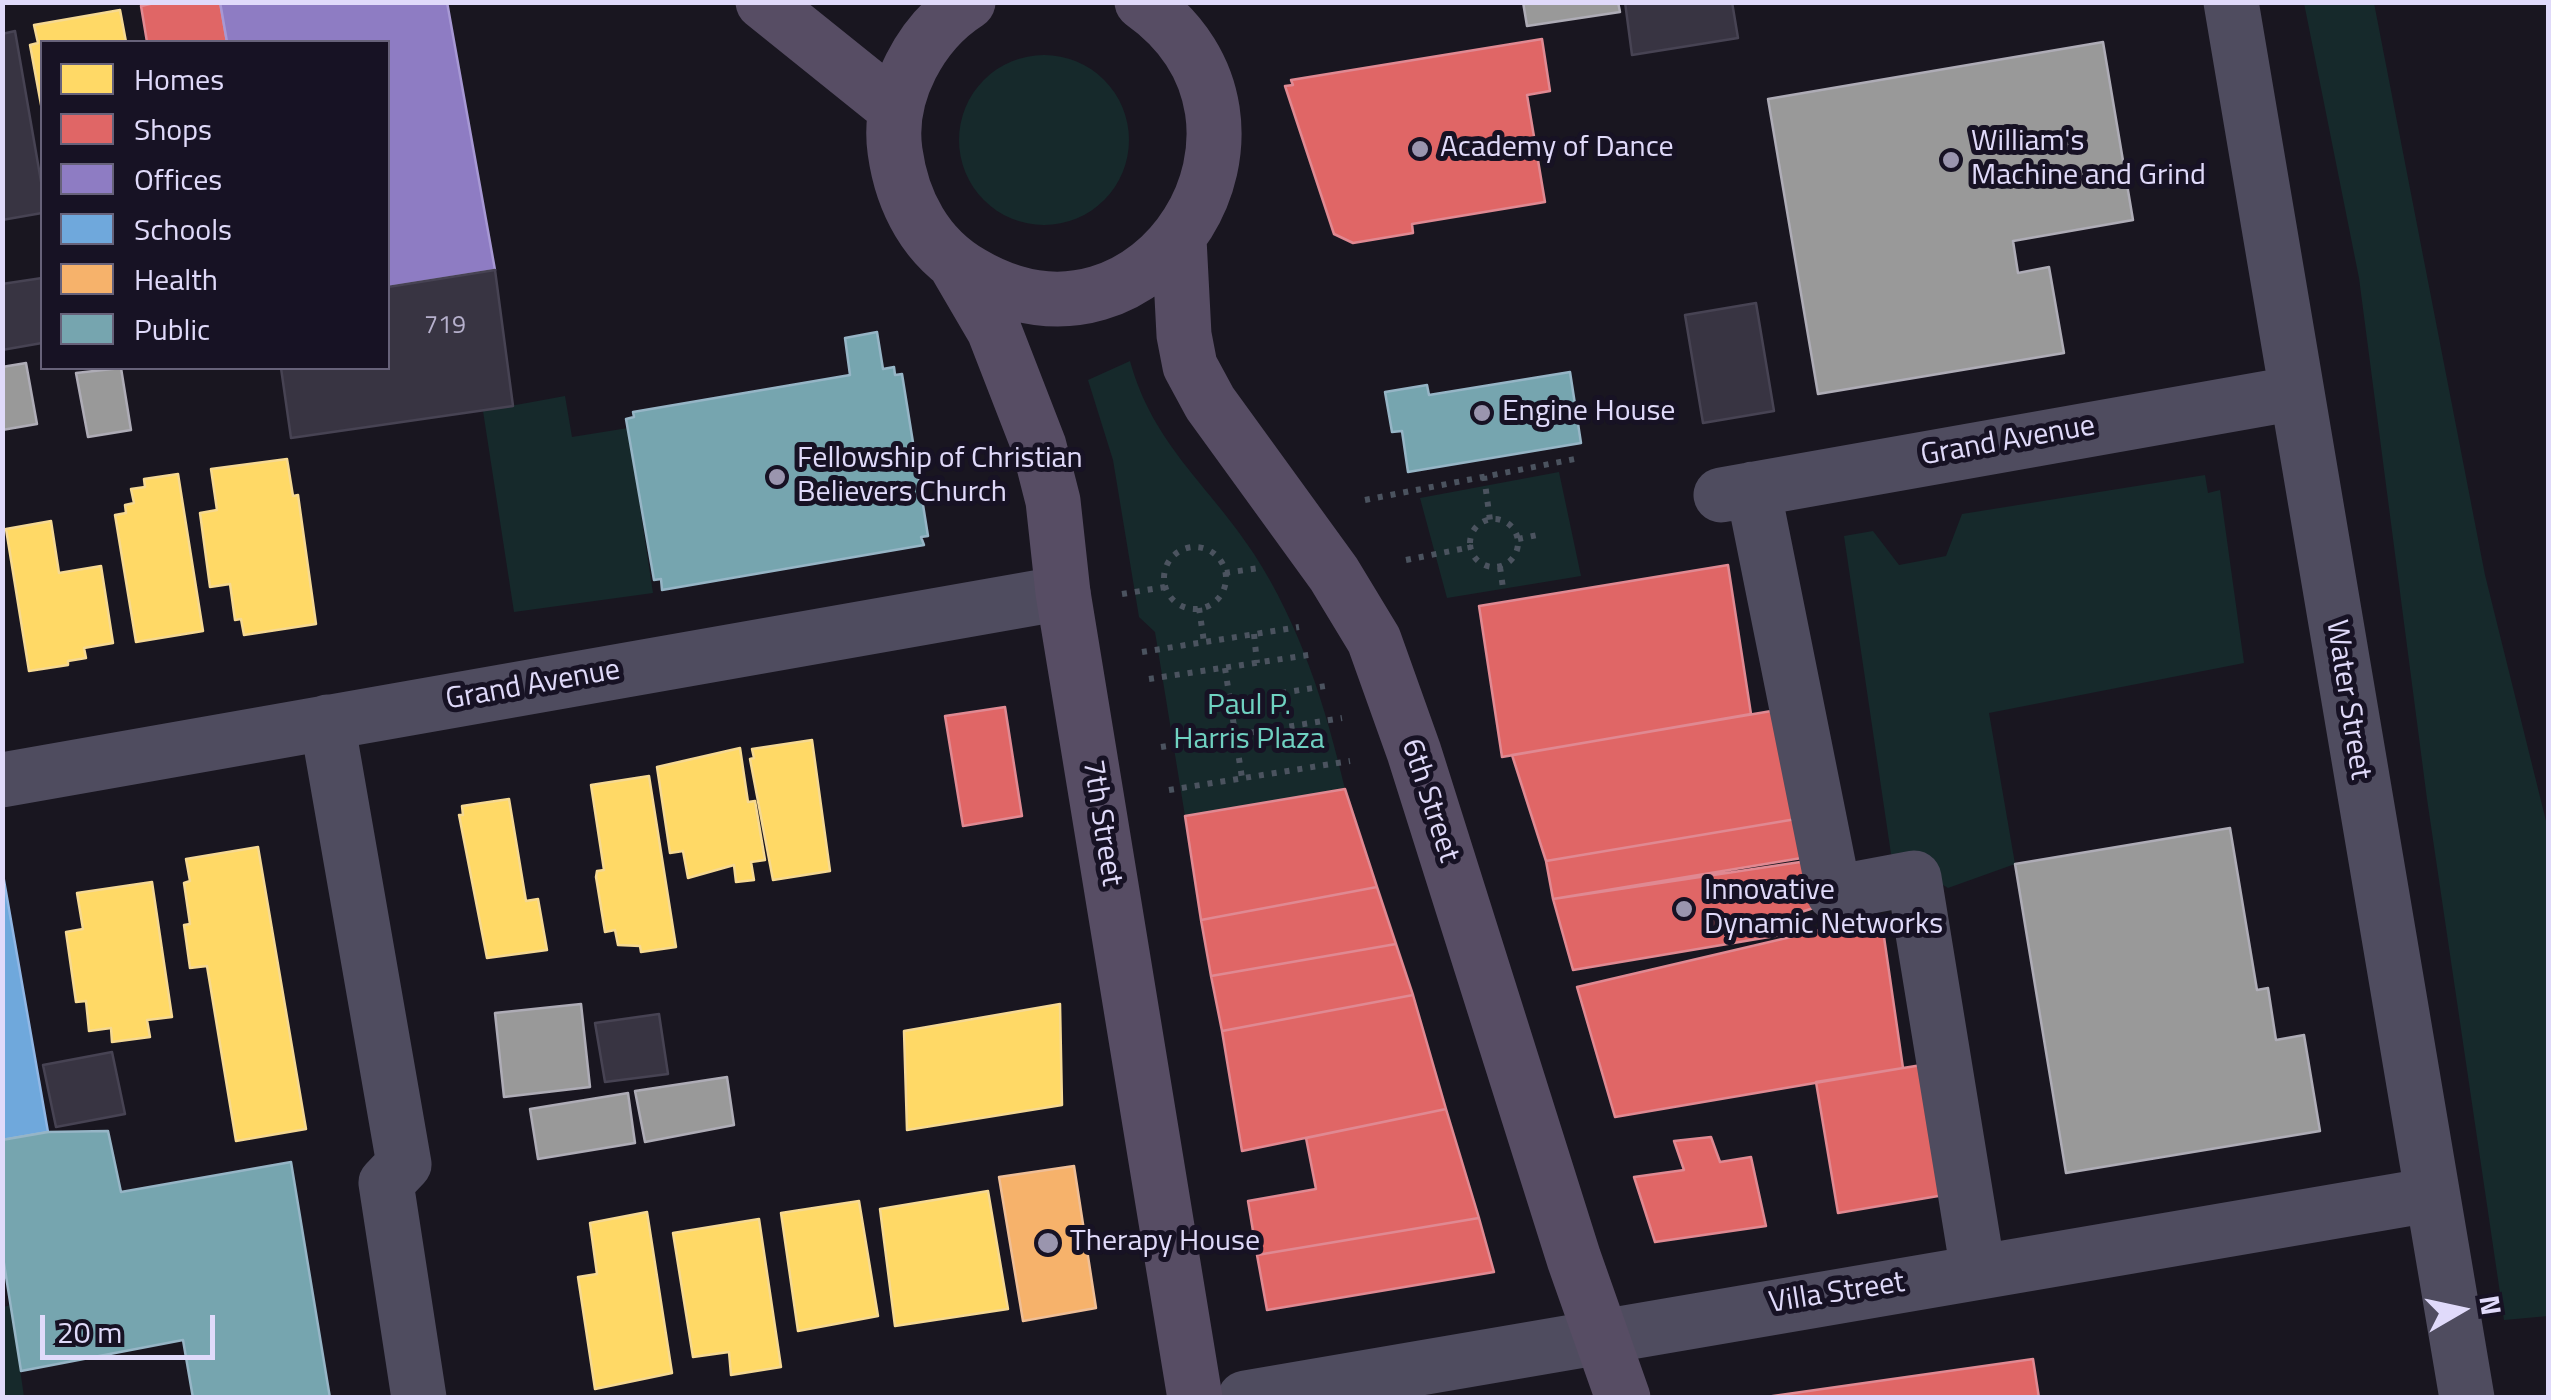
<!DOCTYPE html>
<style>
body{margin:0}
#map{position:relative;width:2551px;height:1400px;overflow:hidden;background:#191620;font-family:"Titillium Web",sans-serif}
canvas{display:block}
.frame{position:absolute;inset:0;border:5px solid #e0dafa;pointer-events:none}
.legend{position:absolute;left:40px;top:40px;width:350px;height:330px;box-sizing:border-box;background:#171224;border:2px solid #67627a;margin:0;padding:12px 18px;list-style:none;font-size:30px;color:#e0dafa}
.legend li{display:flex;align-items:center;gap:20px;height:50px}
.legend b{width:50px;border:2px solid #67627a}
.north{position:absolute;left:2411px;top:1260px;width:100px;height:100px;-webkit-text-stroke:8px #171224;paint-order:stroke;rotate:81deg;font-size:28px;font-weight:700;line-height:40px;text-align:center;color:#e0dafa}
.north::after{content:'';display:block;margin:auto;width:35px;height:45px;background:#e0dafa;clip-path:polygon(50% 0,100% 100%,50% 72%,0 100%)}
.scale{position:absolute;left:40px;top:1315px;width:175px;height:45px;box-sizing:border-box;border:5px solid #e0dafa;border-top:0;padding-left:12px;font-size:30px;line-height:35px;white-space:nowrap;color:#e0dafa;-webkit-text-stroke:8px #171224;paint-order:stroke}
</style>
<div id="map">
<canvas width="2551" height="1400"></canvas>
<div class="frame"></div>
<ul class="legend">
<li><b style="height:28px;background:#ffd966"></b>Homes</li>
<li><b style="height:28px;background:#e06666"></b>Shops</li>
<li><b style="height:28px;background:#8e7cc3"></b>Offices</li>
<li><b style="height:28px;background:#6fa8dc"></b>Schools</li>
<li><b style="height:28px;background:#f6b26b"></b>Health</li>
<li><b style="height:28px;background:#76a5af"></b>Public</li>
</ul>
<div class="north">N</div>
<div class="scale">20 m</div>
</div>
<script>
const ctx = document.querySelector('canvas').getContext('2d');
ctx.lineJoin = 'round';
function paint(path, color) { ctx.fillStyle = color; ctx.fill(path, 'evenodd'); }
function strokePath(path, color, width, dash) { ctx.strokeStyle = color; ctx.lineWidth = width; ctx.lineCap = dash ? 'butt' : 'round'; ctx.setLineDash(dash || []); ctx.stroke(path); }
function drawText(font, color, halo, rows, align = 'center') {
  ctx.font = font + ' "Titillium Web",sans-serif'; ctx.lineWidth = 10; ctx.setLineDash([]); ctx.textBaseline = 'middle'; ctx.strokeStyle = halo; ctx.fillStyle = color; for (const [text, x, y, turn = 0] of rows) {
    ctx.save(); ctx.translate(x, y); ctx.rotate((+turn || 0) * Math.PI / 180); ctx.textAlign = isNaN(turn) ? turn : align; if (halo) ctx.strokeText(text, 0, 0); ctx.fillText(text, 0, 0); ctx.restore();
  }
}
const green = new Path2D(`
 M 2304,3 L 2374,3 L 2485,575 L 2548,829 L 2548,1316 L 2504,1320 L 2427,799 L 2359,278 Z
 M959 140a85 85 0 1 1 170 0a85 85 0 1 1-170 0Z
 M 1130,361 C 1153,445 1209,485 1254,554 C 1301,627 1325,705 1345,789 L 1185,816 L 1155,632 L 1139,617 L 1113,460 L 1088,380 Z
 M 565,396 L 572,437 L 628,428 L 653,593 L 514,612 L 483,411 Z
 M 1559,472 L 1581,576 L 1447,598 L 1420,498 Z
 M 2205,475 L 2208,493 L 2220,490 L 2244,663 L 1989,713 L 2015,864 L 1948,888 L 1891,854 L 1844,536 L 1873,531 L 1899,565 L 1946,556 L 1962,514 Z
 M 11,1305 L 24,1397 L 3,1398 L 3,1307 Z`);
const homes = new Path2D(`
 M 120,10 L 126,42 L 42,42 L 42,110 L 30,45 L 38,43 L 34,25 Z
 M 287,459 L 293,496 L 298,495 L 316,624 L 244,635 L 241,619 L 235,620 L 230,584 L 210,587 L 200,513 L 217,510 L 211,469 Z
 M 178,474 L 203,631 L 136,642 L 115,515 L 126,513 L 125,505 L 134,503 L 131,489 L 145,487 L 144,479 Z
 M 51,521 L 59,573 L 101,566 L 113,643 L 84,648 L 86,658 L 68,661 L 68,665 L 29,671 L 6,529 Z
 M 812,740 L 830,871 L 773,880 L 750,759 L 754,758 L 752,749 Z
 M 740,748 L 748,802 L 755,801 L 765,860 L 751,862 L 754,880 L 736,882 L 734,865 L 688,878 L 683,851 L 670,853 L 657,767 Z
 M 649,776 L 676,947 L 641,952 L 640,946 L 618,945 L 615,930 L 605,932 L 596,877 L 597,871 L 604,870 L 591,785 Z
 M 509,799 L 526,901 L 538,899 L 547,950 L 487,958 L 459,815 L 463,815 L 462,806 Z
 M 258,847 L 306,1129 L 236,1141 L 207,966 L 190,968 L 184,925 L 190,924 L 184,883 L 190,881 L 186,859 Z
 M 152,882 L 172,1017 L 147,1020 L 150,1037 L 112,1042 L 111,1028 L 89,1031 L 86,1001 L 76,1002 L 66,932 L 83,929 L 77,893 Z
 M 1060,1004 L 1062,1105 L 907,1130 L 904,1031 Z
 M 988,1191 L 1008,1309 L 895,1326 L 880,1209 Z
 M 859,1201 L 878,1316 L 798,1331 L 781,1213 Z
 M 647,1212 L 672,1373 L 595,1389 L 578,1277 L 597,1274 L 590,1223 Z
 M 759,1219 L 781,1367 L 731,1375 L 729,1352 L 693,1357 L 673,1233 Z`);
const shops = new Path2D(`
 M 159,2 L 220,2 L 227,42 L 147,42 L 141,6 Z
 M 1542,39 L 1550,91 L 1527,95 L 1545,202 L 1412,224 L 1413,233 L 1353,243 L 1334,234 L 1285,86 L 1293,85 L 1291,80 Z
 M 1728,565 L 1751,714 L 1502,757 L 1479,606 Z
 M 1005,707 L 1022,816 L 963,826 L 945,716 Z
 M 1795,707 L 1814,816 L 1546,861 L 1512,755 Z
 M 1345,789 L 1377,887 L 1201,920 L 1185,816 Z
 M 1814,816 L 1826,854 L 1553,899 L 1546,861 Z
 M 1827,858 L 1832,902 L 1792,915 L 1793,933 L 1573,970 L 1553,899 Z
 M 1377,887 L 1396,944 L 1211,976 L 1201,920 Z
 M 1842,925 L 1884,937 L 1903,1068 L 1615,1117 L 1577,987 Z
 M 1396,944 L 1413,995 L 1222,1031 L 1211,976 Z
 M 1413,995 L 1446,1109 L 1242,1151 L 1222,1031 Z
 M 1928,1064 L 1950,1194 L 1838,1213 L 1816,1082 Z
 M 1446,1109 L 1479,1218 L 1257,1255 L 1248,1201 L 1316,1189 L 1306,1138 Z
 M 1711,1137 L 1720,1162 L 1751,1157 L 1766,1226 L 1655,1242 L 1634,1177 L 1684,1170 L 1674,1141 Z
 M 1479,1218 L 1494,1272 L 1267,1310 L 1257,1255 Z
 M 2033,1359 L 2039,1398 L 1759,1398 Z`);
const offices = new Path2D(`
 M 220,2 L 447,2 L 495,270 L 388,287 L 388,42 L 227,42 Z`);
const schools = new Path2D(`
 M 2,869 L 48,1132 L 2,1140 Z`);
const health = new Path2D(`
 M 1074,1166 L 1096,1308 L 1023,1321 L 999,1177 Z`);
const public = new Path2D(`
 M 877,332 L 883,369 L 894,367 L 895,375 L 902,374 L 928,536 L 921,537 L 924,545 L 662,590 L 661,579 L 654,580 L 626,419 L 634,417 L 633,412 L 850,375 L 845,338 Z
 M 1570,372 L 1581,443 L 1408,472 L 1402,431 L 1392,432 L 1385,392 L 1427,385 L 1429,395 Z
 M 108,1131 L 121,1192 L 291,1162 L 330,1398 L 193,1398 L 183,1340 L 21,1371 L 2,1251 L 2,1140 L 48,1132 Z`);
const industry = new Path2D(`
 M 1523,2 L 1618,2 L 1620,12 L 1527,26 Z
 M 2103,42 L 2133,220 L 2013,241 L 2018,273 L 2049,267 L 2064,353 L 1818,394 L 1768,99 Z
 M 26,363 L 37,424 L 2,430 L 2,367 Z
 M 121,368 L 131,430 L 88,437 L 76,373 Z
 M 2230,828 L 2257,990 L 2268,988 L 2276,1040 L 2304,1035 L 2320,1131 L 2066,1173 L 2015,864 Z
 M 581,1004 L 590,1087 L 504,1097 L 495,1013 Z
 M 727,1077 L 734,1125 L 645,1142 L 635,1091 Z
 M 628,1093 L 635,1143 L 538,1159 L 530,1109 Z`);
const building = new Path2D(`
 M 1625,2 L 1732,2 L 1738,38 L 1632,55 Z
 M 15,31 L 42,187 L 42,213 L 2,220 L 2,34 Z
 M 495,270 L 513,406 L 291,438 L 281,368 L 388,368 L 388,287 Z
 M 42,278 L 42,343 L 2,350 L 2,284 Z
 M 1756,303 L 1774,411 L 1703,423 L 1685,315 Z
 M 659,1014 L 668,1074 L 605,1082 L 595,1023 Z
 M 112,1052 L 125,1114 L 56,1127 L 43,1065 Z`);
const path = new Path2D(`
 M 1484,476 L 1490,520
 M 1365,500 L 1580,458
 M1470 543a24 24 0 1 1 48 0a24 24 0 1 1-48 0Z
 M 1518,539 L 1542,534
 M1164 578a31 31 0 1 1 62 0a31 31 0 1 1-62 0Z
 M 1406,560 L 1471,547
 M 1500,567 L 1503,588
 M 1225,573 L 1259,568
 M 1122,594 L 1165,587
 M 1199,608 L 1204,642
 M 1254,634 L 1257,663
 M 1142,652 L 1299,627
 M 1225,668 L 1242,778
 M 1149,679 L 1315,654
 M 1230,701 L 1332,685
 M 1161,747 L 1342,718
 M 1169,790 L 1350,761`);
const minor = new Path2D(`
 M 2231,2 L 2467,1398
 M 1753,489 L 1834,893 L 1914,878 L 1978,1271
 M 1721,495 L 2296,393
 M 327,722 L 404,1164 L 386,1183 L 419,1398
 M 2,780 L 1063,593
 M 1245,1398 L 2430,1195`);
const major = new Path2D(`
 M 763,2 L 896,109
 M 968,2 C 921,32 887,94 895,151 C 902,202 926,248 972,274 C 1151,380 1312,123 1142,2
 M 1179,239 L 1184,335 L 1190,366 L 1210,403 L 1334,574 L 1374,640 L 1414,752 L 1574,1259 L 1623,1398
 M 956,265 L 994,330 L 1039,446 L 1053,501 L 1063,593 L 1195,1398`);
const markers = [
 [1420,149,10,"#9a95ae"],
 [1951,160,10,"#9a95ae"],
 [1482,413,10,"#9a95ae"],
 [777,477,10,"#9a95ae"],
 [1684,909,10,"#9a95ae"],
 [1048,1243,12,"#9a95ae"]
];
const numberNames = [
 ["719",445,327]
];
const poiNames = [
 ["William's",1971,143],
 ["Machine and Grind",1971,177],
 ["Academy of Dance",1440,149],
 ["Engine House",1502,413],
 ["Fellowship of Christian",797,460],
 ["Believers Church",797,494],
 ["Innovative",1704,892],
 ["Dynamic Networks",1704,926],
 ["Therapy House",1070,1243]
];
const streetNames = [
 ["Grand Avenue",2008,442,-10],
 ["Grand Avenue",533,686,-10],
 ["Water Street",2347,700,81],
 ["6th Street",1429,801,72],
 ["7th Street",1101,823,81],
 ["Villa Street",1837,1294,-9]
];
const parkNames = [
 ["Paul P.",1249,707],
 ["Harris Plaza",1249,741]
];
paint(green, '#16292b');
paint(homes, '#ffd966');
strokePath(homes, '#f6d992', 2.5);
paint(shops, '#e06666');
strokePath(shops, '#e08992', 2.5);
paint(offices, '#8e7cc3');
strokePath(offices, '#a798d4', 2.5);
paint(schools, '#6fa8dc');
strokePath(schools, '#91b7e5', 2.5);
paint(health, '#f6b26b');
strokePath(health, '#efbe96', 2.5);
paint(public, '#76a5af');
strokePath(public, '#96b5c6', 2.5);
paint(industry, '#999');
strokePath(industry, '#aeacb6', 2.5);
paint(building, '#383442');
strokePath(building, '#474353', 2.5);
strokePath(path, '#4b535f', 6, [5, 8]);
strokePath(minor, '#4f4c5f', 55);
strokePath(major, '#574d64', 55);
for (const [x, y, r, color] of markers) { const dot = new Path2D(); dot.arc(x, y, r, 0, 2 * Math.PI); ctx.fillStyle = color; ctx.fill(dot); strokePath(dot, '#171224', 4); }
drawText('25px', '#b6b0cc', null, numberNames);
drawText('30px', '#e0dafa', '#171224', poiNames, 'left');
drawText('30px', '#e0dafa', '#171224', streetNames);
drawText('30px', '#6fd1c1', '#171224', parkNames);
</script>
